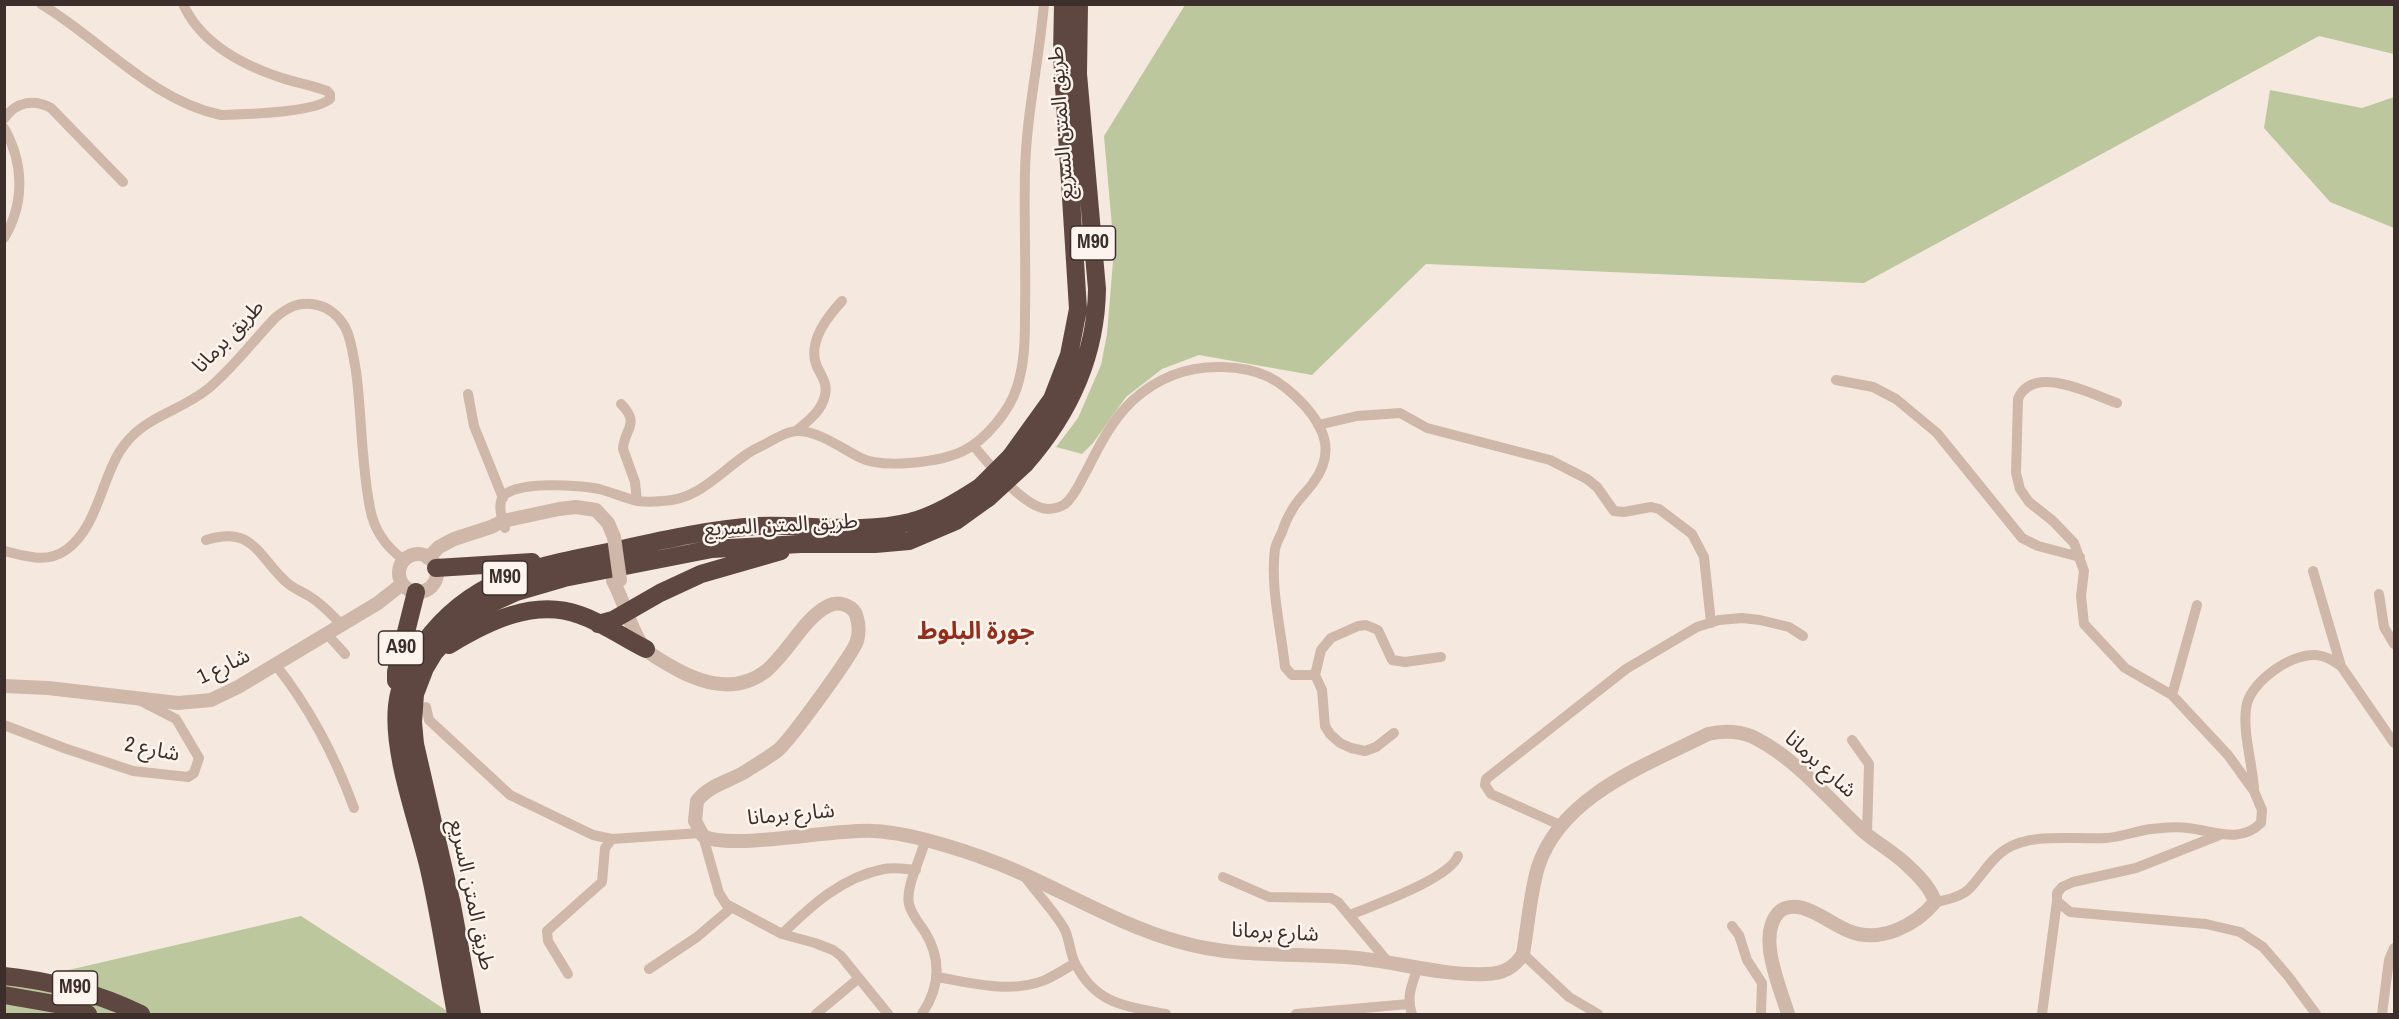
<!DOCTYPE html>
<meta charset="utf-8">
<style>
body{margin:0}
#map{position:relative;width:2399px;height:1019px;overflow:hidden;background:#f5e9df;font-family:"Archivo Narrow",sans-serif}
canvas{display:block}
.frame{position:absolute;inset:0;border:6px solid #3c2e2a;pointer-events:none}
</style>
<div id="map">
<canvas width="2399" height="1019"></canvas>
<div class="frame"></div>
</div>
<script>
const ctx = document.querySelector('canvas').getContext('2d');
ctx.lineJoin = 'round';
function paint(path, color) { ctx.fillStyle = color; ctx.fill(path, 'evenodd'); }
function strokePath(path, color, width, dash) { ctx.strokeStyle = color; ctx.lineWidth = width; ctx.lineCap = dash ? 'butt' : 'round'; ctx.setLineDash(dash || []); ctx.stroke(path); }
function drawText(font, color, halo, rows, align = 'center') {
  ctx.font = font + ' "Archivo Narrow","Noto Sans Arabic",sans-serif'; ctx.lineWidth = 5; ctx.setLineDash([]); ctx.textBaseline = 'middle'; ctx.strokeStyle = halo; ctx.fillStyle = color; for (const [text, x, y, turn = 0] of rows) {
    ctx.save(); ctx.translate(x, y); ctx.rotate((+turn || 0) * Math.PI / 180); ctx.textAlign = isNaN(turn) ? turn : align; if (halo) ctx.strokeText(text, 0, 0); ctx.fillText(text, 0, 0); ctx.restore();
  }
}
const green = new Path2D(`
 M 1185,5 L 2394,5 L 2394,54 L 2319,36 L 1864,283 L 1426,264 L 1312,375 L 1199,355 L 1162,369 L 1126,397 L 1093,443 L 1082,454 L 1056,447 L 1078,418 L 1101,365 L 1107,334 L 1114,249 L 1104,136 Z
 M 2270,90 L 2362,108 L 2394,97 L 2394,228 L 2330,202 L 2264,128 Z
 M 301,916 L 452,1014 L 5,1014 L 4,985 Z`);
const minor = new Path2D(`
 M 41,4 C 101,40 151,100 221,115 C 245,114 313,113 330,99 L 330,94 L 327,91 C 312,85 297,83 282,78 C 242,65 201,44 183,4
 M 4,119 C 16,101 34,99 51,108 L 123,182
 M 4,128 C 24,163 25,203 4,238
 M 1836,380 L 1873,387 L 1896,399 L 1937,433 L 2022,538 L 2038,546 L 2080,557
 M 468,394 L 474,426 L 503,498
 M 621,404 C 641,424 624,429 623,449 L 635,482 L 637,501
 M 1318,425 L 1357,416 L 1400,413 L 1427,428 L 1550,460 L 1587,479 L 1597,487 L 1614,511 L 1624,512 L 1651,507 L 1659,509 L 1692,534 L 1704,557 L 1711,623
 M 796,431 C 808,421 822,411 825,395 C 828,382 820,375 816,364 C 808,341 828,316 842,301
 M 973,445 C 988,463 1024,508 1048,509 C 1053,509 1060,507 1065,504 C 1075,496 1081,480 1087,470 C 1099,446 1112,420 1132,401 C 1157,378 1188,366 1222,367 C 1260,368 1280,379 1305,406 C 1327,431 1334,455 1313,483 C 1306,493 1296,501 1291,512 C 1287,518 1284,526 1282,532 C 1279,538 1276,544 1275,549 C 1270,587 1281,629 1285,667 L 1292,675 L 1315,675
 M 505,528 C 502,519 498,507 502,498 C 512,480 581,485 599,489 C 611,492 624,498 637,501 C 645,502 654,502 662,501 C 698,500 719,473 747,454 C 754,449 762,446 769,442 C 776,438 788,431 797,431 C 820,431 842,449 861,458 C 883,469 941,462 963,451 C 986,440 1010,410 1017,387 C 1025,362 1025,338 1025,313 C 1026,266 1024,220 1025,173 C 1026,116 1039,61 1044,4
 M 206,540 C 253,525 258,556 285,581 C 292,588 301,591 309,596 C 321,603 331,614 341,624
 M 4,551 C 26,556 46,564 66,550 C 97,528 101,481 120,451 C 143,415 179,413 209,388 C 233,368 253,341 275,318 C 288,307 299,301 317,305 C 328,307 339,316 345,327 C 352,340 353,356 356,371 C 362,416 361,463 370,508 C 374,531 386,547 404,560
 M 2313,571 L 2341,666
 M 2379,594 L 2384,627 L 2394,644
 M 326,633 L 345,654
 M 275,664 C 310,708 335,756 354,808
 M 2172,695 L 2197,605
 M 426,707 L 429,720 L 510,795 L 593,835 L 612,839
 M 4,725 L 64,748 L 133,771 L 188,777 L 194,773 L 199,758 L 176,719 L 141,701
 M 1394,733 L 1376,747 L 1365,751 L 1351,748 L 1340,743 L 1330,734 L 1325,726 L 1322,690 L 1315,675 L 1321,650 L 1331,638 L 1358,626 L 1366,625 L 1378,630 L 1392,660 L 1405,662 L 1441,657
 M 1852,740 L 1869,764 L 1867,834
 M 2254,788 C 2252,762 2243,734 2246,709 C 2248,683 2291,653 2316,655 C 2326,656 2332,660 2341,666 L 2394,743
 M 1560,825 L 1491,794 L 1485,785 L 1486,779 L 1626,669 L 1697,627 L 1719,620 L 1742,618 L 1760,620 L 1789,627 L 1803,636
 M 2222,834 L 2136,868 L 2073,882 L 2062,887 L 2057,893 L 2057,901 L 2070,912 L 2206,924 L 2240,932 L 2263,947 L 2288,976 L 2316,1014
 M 703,836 L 719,893 L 726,904 L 782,934 L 815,943 L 833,950 L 841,956 L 888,1014
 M 1023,874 C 1036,893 1054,910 1065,930 C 1070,941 1070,955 1076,965 C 1097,1005 1126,1006 1166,1014
 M 1223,877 L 1269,897 L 1331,898 L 1338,902 L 1388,962
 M 1935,902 C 1947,900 1961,897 1969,889 C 1982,876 1990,859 2006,849 C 2033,832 2076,840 2106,838 C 2121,837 2136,831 2151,829 C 2162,828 2176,826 2188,828 C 2214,831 2240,844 2261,823 L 2262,810 L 2254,791 L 2228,755 L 2172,695 L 2125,668 L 2084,624 L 2081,596 L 2084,571 L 2074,543 L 2053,521 L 2029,502 L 2020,489 L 2016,473 L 2018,399 C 2033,363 2091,394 2117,403
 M 1350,915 C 1374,905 1449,879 1458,856
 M 1732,926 L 1739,935 L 1747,960 L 1762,983 L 1761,1014
 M 782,934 C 812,905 842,877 884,869 C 894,867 906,869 916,870
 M 1523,954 L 1569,997 L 1598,1014
 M 649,969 L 697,937 L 731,908
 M 568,974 L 548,941 L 547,931 L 602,882 L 605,848 L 612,839 L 701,833
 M 937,977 C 971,983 1011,994 1045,980 C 1056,975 1065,969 1075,963
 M 816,1014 L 859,978
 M 922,1014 C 940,987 942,960 925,932 C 919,923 911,914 909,904 C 905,888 921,858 925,841
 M 1296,1014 L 1409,1004
 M 1412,1014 C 1406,997 1412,984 1418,967
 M 2042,1014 L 2057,901
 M 2382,1014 L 2389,960 L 2394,948`);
const tertiary = new Path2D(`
 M399 573a19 19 0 1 1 38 0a19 19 0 1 1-38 0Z
 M 428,558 L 439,547 L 454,539 L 491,527 L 503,521 L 559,509 L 576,507 L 596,510 L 608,523 L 614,537
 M 613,581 C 624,600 632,635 646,650 C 653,656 662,661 669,665 C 699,683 735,695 766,671 C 788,653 804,618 828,606 C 839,600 855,606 857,618 C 859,625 859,634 857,641 C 853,654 788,743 777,751 C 766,759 754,766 743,773 C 727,782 708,786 697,801 L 695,821 L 703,836 C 732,851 835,828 874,831 C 914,833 977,854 1014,870 C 1069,894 1122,926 1180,942 C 1235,958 1290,953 1346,957 C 1392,960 1439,976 1486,974 C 1503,974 1514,968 1523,954 C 1528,925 1530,894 1538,867 C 1561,795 1647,765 1708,734 C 1724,730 1743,731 1757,739 C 1799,761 1830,801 1864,832 C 1878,844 1895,853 1908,866 C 1919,876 1931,888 1935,902 C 1916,925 1880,944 1849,931 C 1833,925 1820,913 1803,908 C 1795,906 1784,906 1778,913 C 1757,937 1780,987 1788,1014
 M 4,686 L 48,688 L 178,703 L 211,700 L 238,687 L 378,603 L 402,584`);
const motorway = new Path2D(`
 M 1011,456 L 1052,399 L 1069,355 L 1078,309 L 1062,55 L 1063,4
 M 1025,464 C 1069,414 1096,356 1097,289 L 1078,74 L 1079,4
 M 436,568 L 532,562
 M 598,624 L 613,620 L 660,593 L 701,574 L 781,551
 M 449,645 C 487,622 534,598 580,615 C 603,623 624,638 646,649
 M 396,681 L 396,672 L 416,592
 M 4,976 C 53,981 97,993 141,1014
 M 4,995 L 61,1005 L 88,1014
 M 456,1014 C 447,966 440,917 429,869 C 418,821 392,755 397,706 C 399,684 410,661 424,643 C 475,573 543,566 622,549 C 667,539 712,529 758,526 C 808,524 861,534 910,522 C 936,515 958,501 980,487
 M 472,1014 L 452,905 L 415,744 L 413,722 L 415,694 L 425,668 L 434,653 L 466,618 L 494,602 L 516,592 L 564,578 L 712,549 L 800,544 L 875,544 L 909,541 L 956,521 L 988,498`);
const tertiaryBridge = new Path2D(`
 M 614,537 L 620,580`);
const motorwayBridge = new Path2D(`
 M 980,487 L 1011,456
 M 988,498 L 1025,464`);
const shields = [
 [1093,243,45],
 [505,578,45],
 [401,648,45],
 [75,988,45]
];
const shieldNames = [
 ["M90",1093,243],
 ["M90",505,578],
 ["A90",401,648],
 ["M90",75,988]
];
const streetNames = [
 ["طريق المتن السريع",1062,123,-94],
 ["طريق برمانا",229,337,-46],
 ["طريق المتن السريع",781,526,-3],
 ["شارع 1",224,667,-26],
 ["شارع 2",152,750,11],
 ["شارع برمانا",1820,765,42],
 ["شارع برمانا",791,815,-5],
 ["طريق المتن السريع",471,895,78],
 ["شارع برمانا",1275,933,3]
];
const quarterNames = [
 ["جورة البلوط",976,633]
];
paint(green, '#bcc79d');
strokePath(minor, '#cfb8a9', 10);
strokePath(tertiary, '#cfb8a9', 14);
strokePath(motorway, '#5e4740', 18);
strokePath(tertiaryBridge, '#cfb8a9', 14);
strokePath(motorwayBridge, '#5e4740', 18);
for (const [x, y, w] of shields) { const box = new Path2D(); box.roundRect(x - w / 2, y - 17, w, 34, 4.5); ctx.fillStyle = '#fcf4ed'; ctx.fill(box); strokePath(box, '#3c2e2a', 1.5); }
drawText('bold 20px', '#3c2e2a', null, shieldNames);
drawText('21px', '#3c2e2a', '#fcf4ed', streetNames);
drawText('bold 24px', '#942d1a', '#fcf4ed', quarterNames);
</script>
